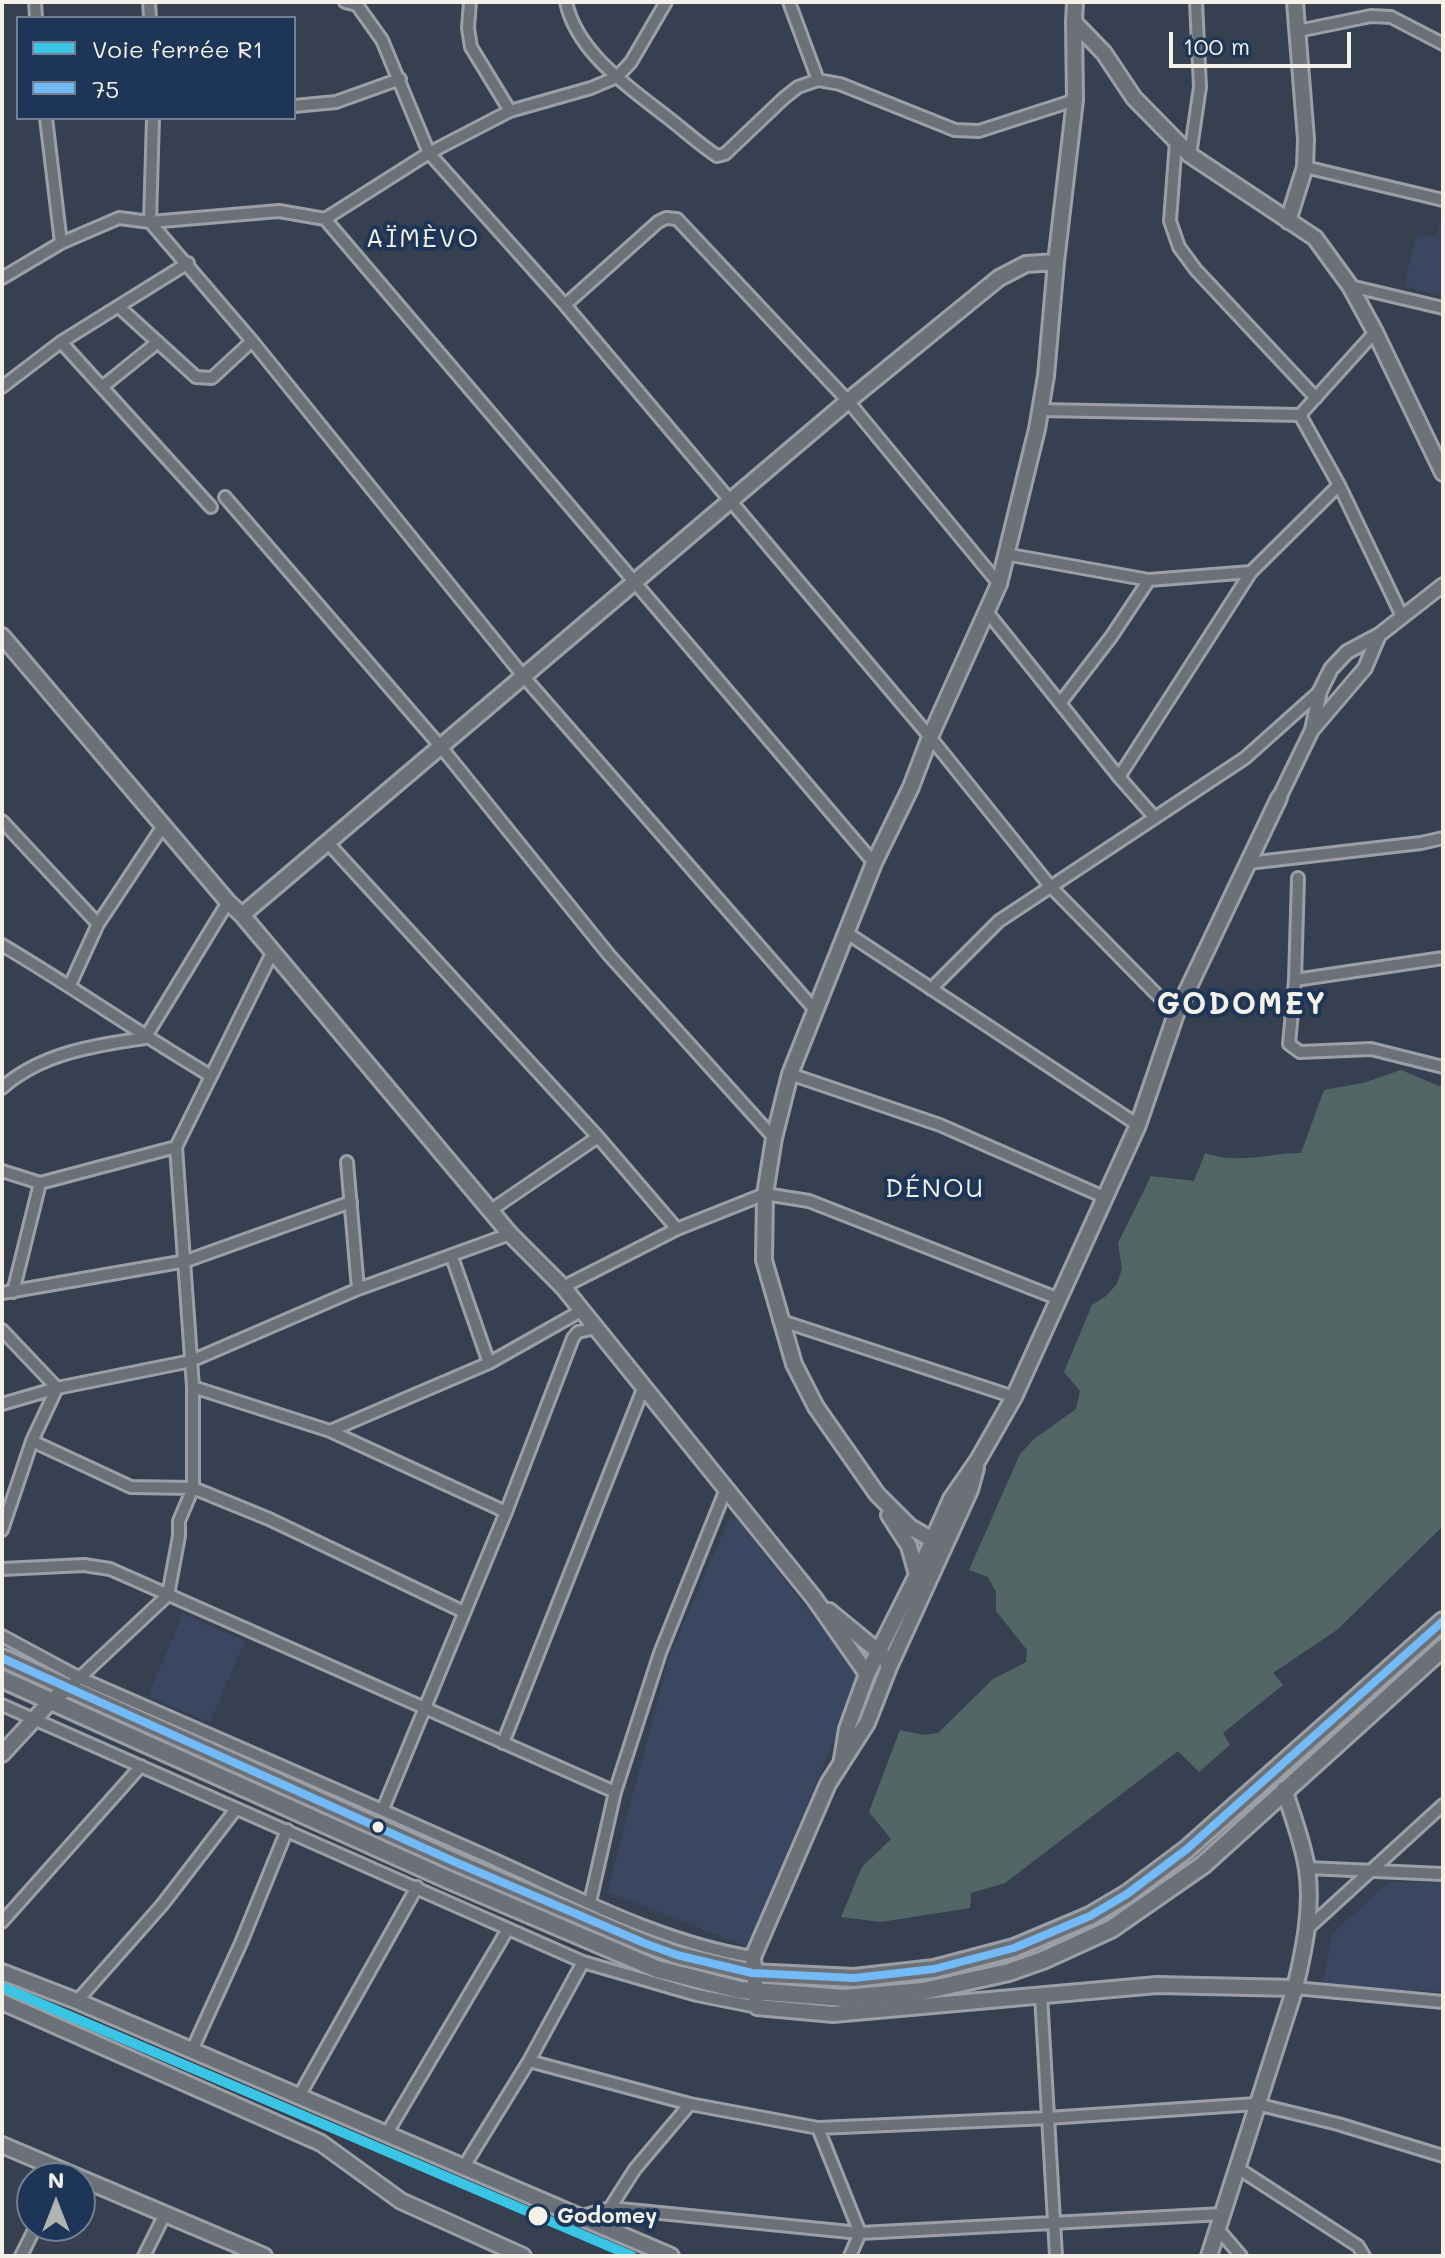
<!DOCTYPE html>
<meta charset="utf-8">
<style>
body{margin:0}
#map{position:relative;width:1445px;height:2258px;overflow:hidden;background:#364051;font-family:Mali,sans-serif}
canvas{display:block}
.frame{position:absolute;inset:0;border:4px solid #f4f1e8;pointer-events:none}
.legend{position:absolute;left:16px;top:16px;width:280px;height:104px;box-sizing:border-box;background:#1d3557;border:2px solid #738091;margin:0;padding:10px 14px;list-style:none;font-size:24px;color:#f4f1e8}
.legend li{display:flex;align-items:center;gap:16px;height:40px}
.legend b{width:40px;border:2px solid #738091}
.north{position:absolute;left:16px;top:2162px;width:80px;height:80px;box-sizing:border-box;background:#1d3557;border:2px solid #738091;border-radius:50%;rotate:0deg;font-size:22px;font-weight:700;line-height:32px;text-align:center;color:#f4f1e8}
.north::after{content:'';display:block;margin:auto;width:28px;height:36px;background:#b2b3b3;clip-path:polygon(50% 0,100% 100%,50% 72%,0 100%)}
.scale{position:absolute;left:1169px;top:32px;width:182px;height:36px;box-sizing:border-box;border:4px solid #f4f1e8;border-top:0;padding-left:10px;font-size:24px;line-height:28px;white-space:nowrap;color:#f4f1e8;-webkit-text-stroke:6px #1d3557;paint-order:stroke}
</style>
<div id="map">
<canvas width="1445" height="2258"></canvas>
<div class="frame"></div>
<ul class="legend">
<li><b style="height:10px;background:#3ac5e4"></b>Voie ferrée R1</li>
<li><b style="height:10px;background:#73baf8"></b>75</li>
</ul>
<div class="north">N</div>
<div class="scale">100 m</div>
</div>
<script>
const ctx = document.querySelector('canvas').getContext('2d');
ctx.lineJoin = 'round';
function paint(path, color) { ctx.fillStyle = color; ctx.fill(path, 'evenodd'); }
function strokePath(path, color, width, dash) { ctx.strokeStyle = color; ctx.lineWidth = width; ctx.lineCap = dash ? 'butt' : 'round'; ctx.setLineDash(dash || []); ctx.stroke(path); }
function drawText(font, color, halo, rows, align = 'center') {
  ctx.font = font + ' Mali,sans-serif'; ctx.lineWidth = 8; ctx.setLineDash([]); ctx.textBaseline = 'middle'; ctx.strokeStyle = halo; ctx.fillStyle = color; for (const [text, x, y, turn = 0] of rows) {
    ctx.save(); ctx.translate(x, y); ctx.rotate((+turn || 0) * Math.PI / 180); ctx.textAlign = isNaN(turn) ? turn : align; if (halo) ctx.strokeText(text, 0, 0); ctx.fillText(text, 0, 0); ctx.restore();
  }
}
const built = new Path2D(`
 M 1443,210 L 1443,297 L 1404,286 L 1417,234 L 1435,238 Z
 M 737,1518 L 860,1677 L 748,1947 L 607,1892 L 670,1655 L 729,1520 Z
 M 183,1614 L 245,1641 L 210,1723 L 148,1696 Z
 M 1389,1882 L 1443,1882 L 1443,1992 L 1322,1986 L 1332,1934 Z`);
const green = new Path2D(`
 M 1401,1070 L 1439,1086 L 1443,1084 L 1443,1526 L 1337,1630 L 1273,1673 L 1283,1685 L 1223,1733 L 1230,1745 L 1199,1772 L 1178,1751 L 1005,1883 L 971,1893 L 970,1908 L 881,1922 L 841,1917 L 862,1867 L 891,1839 L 869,1812 L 900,1730 L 923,1735 L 938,1733 L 993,1679 L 1026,1662 L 1027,1650 L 996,1611 L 996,1592 L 988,1577 L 969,1570 L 1020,1454 L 1034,1439 L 1076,1409 L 1080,1391 L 1064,1372 L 1092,1305 L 1106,1296 L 1117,1284 L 1122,1269 L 1118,1243 L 1151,1176 L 1194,1181 L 1205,1153 C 1241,1165 1266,1153 1301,1153 L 1324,1090 L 1363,1083 Z`);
const minor = new Path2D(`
 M 35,2 L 36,18
 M 149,2 L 150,18
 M 345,2 L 357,5 L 382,40 L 429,153 L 565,305 L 930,737 L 1050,886 L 1176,1014
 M 470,2 L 468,28 L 471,47 L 510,111
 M 566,2 C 577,53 629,87 667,117 C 684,130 699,144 717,156 L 725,154 L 784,98 L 798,87 L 818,80 L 840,84 L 955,130 L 979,131 L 1075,100
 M 789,2 L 818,80
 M 1298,31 L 1371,16 L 1391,17 L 1443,44
 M 294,106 L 336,102 L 400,79
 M 46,118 L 61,243
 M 153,118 L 150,222 L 252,341 L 524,677 L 815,1010
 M 1176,141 L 1170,221 L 1179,247 L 1196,270 L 1316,398
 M 1190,155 L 1200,87 L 1196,2
 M 1305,167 L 1443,200
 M 325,219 L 874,863
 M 2,278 L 61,243 L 119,218 L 150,222 L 279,211 L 325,219 L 429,153 L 510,111 L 591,88 L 617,77 L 631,62 L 666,2
 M 1350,286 L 1443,308
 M 565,305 L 658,222 L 666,218 L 677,219 L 848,401 L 999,584
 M 119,307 L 196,377 L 212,378 L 252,341
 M 61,342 L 211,507
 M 2,387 L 61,342 L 188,263
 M 102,387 L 158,342
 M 1041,410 L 1300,415 L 1375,332
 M 1300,415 L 1339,485 L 1402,616
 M 225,497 L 441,747 L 609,955 L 774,1138
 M 1005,554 L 1149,580 L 1251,572
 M 988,613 L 1119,777 L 1155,818
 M 1061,702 L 1111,637 L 1149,580
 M 1119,777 L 1251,572 L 1339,485
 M 2,821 L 98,924
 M 328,843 L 598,1137 L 677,1229
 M 1248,863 L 1421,843 L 1443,838
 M 1298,878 L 1295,980 L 1289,1044 L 1300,1052 L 1371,1049 L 1443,1067
 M 847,933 L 1138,1125
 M 2,945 C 73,987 140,1034 211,1076
 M 1295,980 L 1443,958
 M 70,985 L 98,924 L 163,826
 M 931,989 L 999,921 L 1245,758 L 1320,691
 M 790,1074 L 940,1125 L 1104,1197
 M 2,1088 C 41,1053 96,1045 145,1038 L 228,902
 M 347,1162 L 358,1289
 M 2,1171 L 40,1183 L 176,1147
 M 491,1210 L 598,1137
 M 452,1257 L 489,1363
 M 563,1287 L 677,1229 L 765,1194 L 809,1201 L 1059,1299
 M 13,1292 L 40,1183
 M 2,1293 L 186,1261 L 351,1202
 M 779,1320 L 1014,1397
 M 2,1330 L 57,1388
 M 193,1387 L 330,1431 L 506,1512
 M 2,1404 L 57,1388 L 191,1361 L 358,1289 L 510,1234
 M 330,1431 L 489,1363 L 581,1311
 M 32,1441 L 131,1487 L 193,1488 L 269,1519 L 464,1612
 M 2,1530 L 32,1441 L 57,1388
 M 2,1569 L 84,1565 L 110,1569 L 615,1792
 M 2,1636 L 80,1678 C 216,1737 351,1796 486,1856 C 572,1894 659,1942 753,1957
 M 75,1682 L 168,1595 L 179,1536 L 179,1521 L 193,1488 L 193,1387 L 176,1147 L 273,951
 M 2,1705 L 583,1962 L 697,1995 L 757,2007
 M 503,1743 L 643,1389
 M 383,1809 L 506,1512 L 573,1338 L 578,1332 L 595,1328
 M 1307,1868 L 1443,1874
 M 590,1902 L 615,1792 L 660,1653 L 726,1489
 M 2,1922 L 141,1766
 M 1306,1930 L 1443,1805
 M 1295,1988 L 1443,2002
 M 1041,1995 L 1056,2256
 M 77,2001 L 162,1905 L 236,1809
 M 192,2050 L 241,1943 L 287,1830
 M 529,2061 L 690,2104 L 818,2128 L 1048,2118 L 1256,2104 L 1338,2124 L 1443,2156
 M 298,2098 L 417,1887
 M 818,2128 L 860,2233 L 850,2256
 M 387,2133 L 508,1929
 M 1236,2167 L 1358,2246 L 1364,2256
 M 463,2168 L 529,2061 L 583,1962
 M 610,2208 L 635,2169 L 690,2104
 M 582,2216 L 610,2208 L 860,2233 L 1223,2214
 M 1218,2229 L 1241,2256
 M 21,2256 L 36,2226
 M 144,2256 L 165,2214`);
const tertiary = new Path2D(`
 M 1313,729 L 1365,668 L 1379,635
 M 1279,798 L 1312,730 L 1320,691 L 1331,669 L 1347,652 L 1379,635 L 1443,585`);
const secondary = new Path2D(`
 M 1075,2 L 1074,22 L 1104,53 L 1134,98 L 1190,155 L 1315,238 L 1350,286 L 1375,332 L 1443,473
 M 1288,221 L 1305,167 L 1306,139 L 1295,2
 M 2,636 L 228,902 L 242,915 L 510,1234 L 563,1287 L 814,1598 L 867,1674
 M 242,915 L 848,401 L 999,278 L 1026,264 L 1056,262
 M 941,1550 L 936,1542 L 910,1527 L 877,1494 L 816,1407 L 794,1364 L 764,1260 L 765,1194 L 774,1138 L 790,1074 L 874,863 L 911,787 L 930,737 L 999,584 L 1037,429 L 1046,376 L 1056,262 L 1075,100 L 1074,22
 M 917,1575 L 951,1499 L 978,1460 L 1014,1397 L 1138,1125 L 1176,1014 L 1279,798
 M 829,1611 L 885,1657 L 889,1667 L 867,1723 L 828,1784 L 753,1957 L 757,2007 L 833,2014 L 1157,1985 L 1295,1988
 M 889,1667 L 970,1490 L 976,1468
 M 2,1754 L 51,1701 L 66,1689
 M 842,1759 L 847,1729 L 867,1674 L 917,1575 L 909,1546 L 889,1515
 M 2,1972 L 77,2001 L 671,2256
 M 2,2002 L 321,2143 L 401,2201 L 523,2256
 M 2,2145 L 264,2256
 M 1209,2256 L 1295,1988 C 1304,1950 1313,1908 1307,1869 C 1303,1842 1292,1815 1284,1789`);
const trunk = new Path2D(`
 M 2,1658 L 455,1862 L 644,1943 L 677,1955 L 752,1973 L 854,1978 L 934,1969 L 1014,1948 L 1090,1916 L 1127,1894 L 1187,1849 L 1443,1621
 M 2,1679 L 447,1879 L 657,1969 L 740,1990 L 844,1998 L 923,1991 L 1009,1972 L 1043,1960 L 1111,1929 L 1203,1865 L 1443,1648`);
const bus1 = new Path2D(`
 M 2,1658 L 455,1862 L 644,1943 L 677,1955 L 752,1973 L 854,1978 L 934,1969 L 1014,1948 L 1090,1916 L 1127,1894 L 1187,1849 L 1443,1621`);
const rail1 = new Path2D(`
 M 2,1987 L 632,2256`);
const markers = [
 [378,1827,7,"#f4f1e8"],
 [538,2216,11,"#f4f1e8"]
];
const stopNames = [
 ["Godomey",557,2216]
];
const quarterNames = [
 ["AÏMÈVO",423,239],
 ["DÉNOU",935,1189]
];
const districtNames = [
 ["GODOMEY",1242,1005]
];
paint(built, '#3b4660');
paint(green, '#526765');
strokePath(minor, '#9ca0a6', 16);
strokePath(tertiary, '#9ca0a6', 18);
strokePath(secondary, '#9ca0a6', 20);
strokePath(trunk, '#9ca0a6', 22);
strokePath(minor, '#6c7077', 10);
strokePath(tertiary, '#6c7077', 12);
strokePath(secondary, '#6c7077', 14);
strokePath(trunk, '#6c7077', 16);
strokePath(bus1, '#73baf8', 8);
strokePath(rail1, '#3ac5e4', 10);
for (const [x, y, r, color] of markers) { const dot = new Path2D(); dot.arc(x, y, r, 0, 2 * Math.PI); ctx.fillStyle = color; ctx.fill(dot); strokePath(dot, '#1d3557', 3); }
drawText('bold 22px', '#f4f1e8', '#1d3557', stopNames, 'left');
ctx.letterSpacing = '2px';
drawText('26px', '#f4f1e8', '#1d3557', quarterNames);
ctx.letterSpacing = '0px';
ctx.letterSpacing = '2px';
drawText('bold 30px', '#f4f1e8', '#1d3557', districtNames);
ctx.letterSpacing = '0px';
</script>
